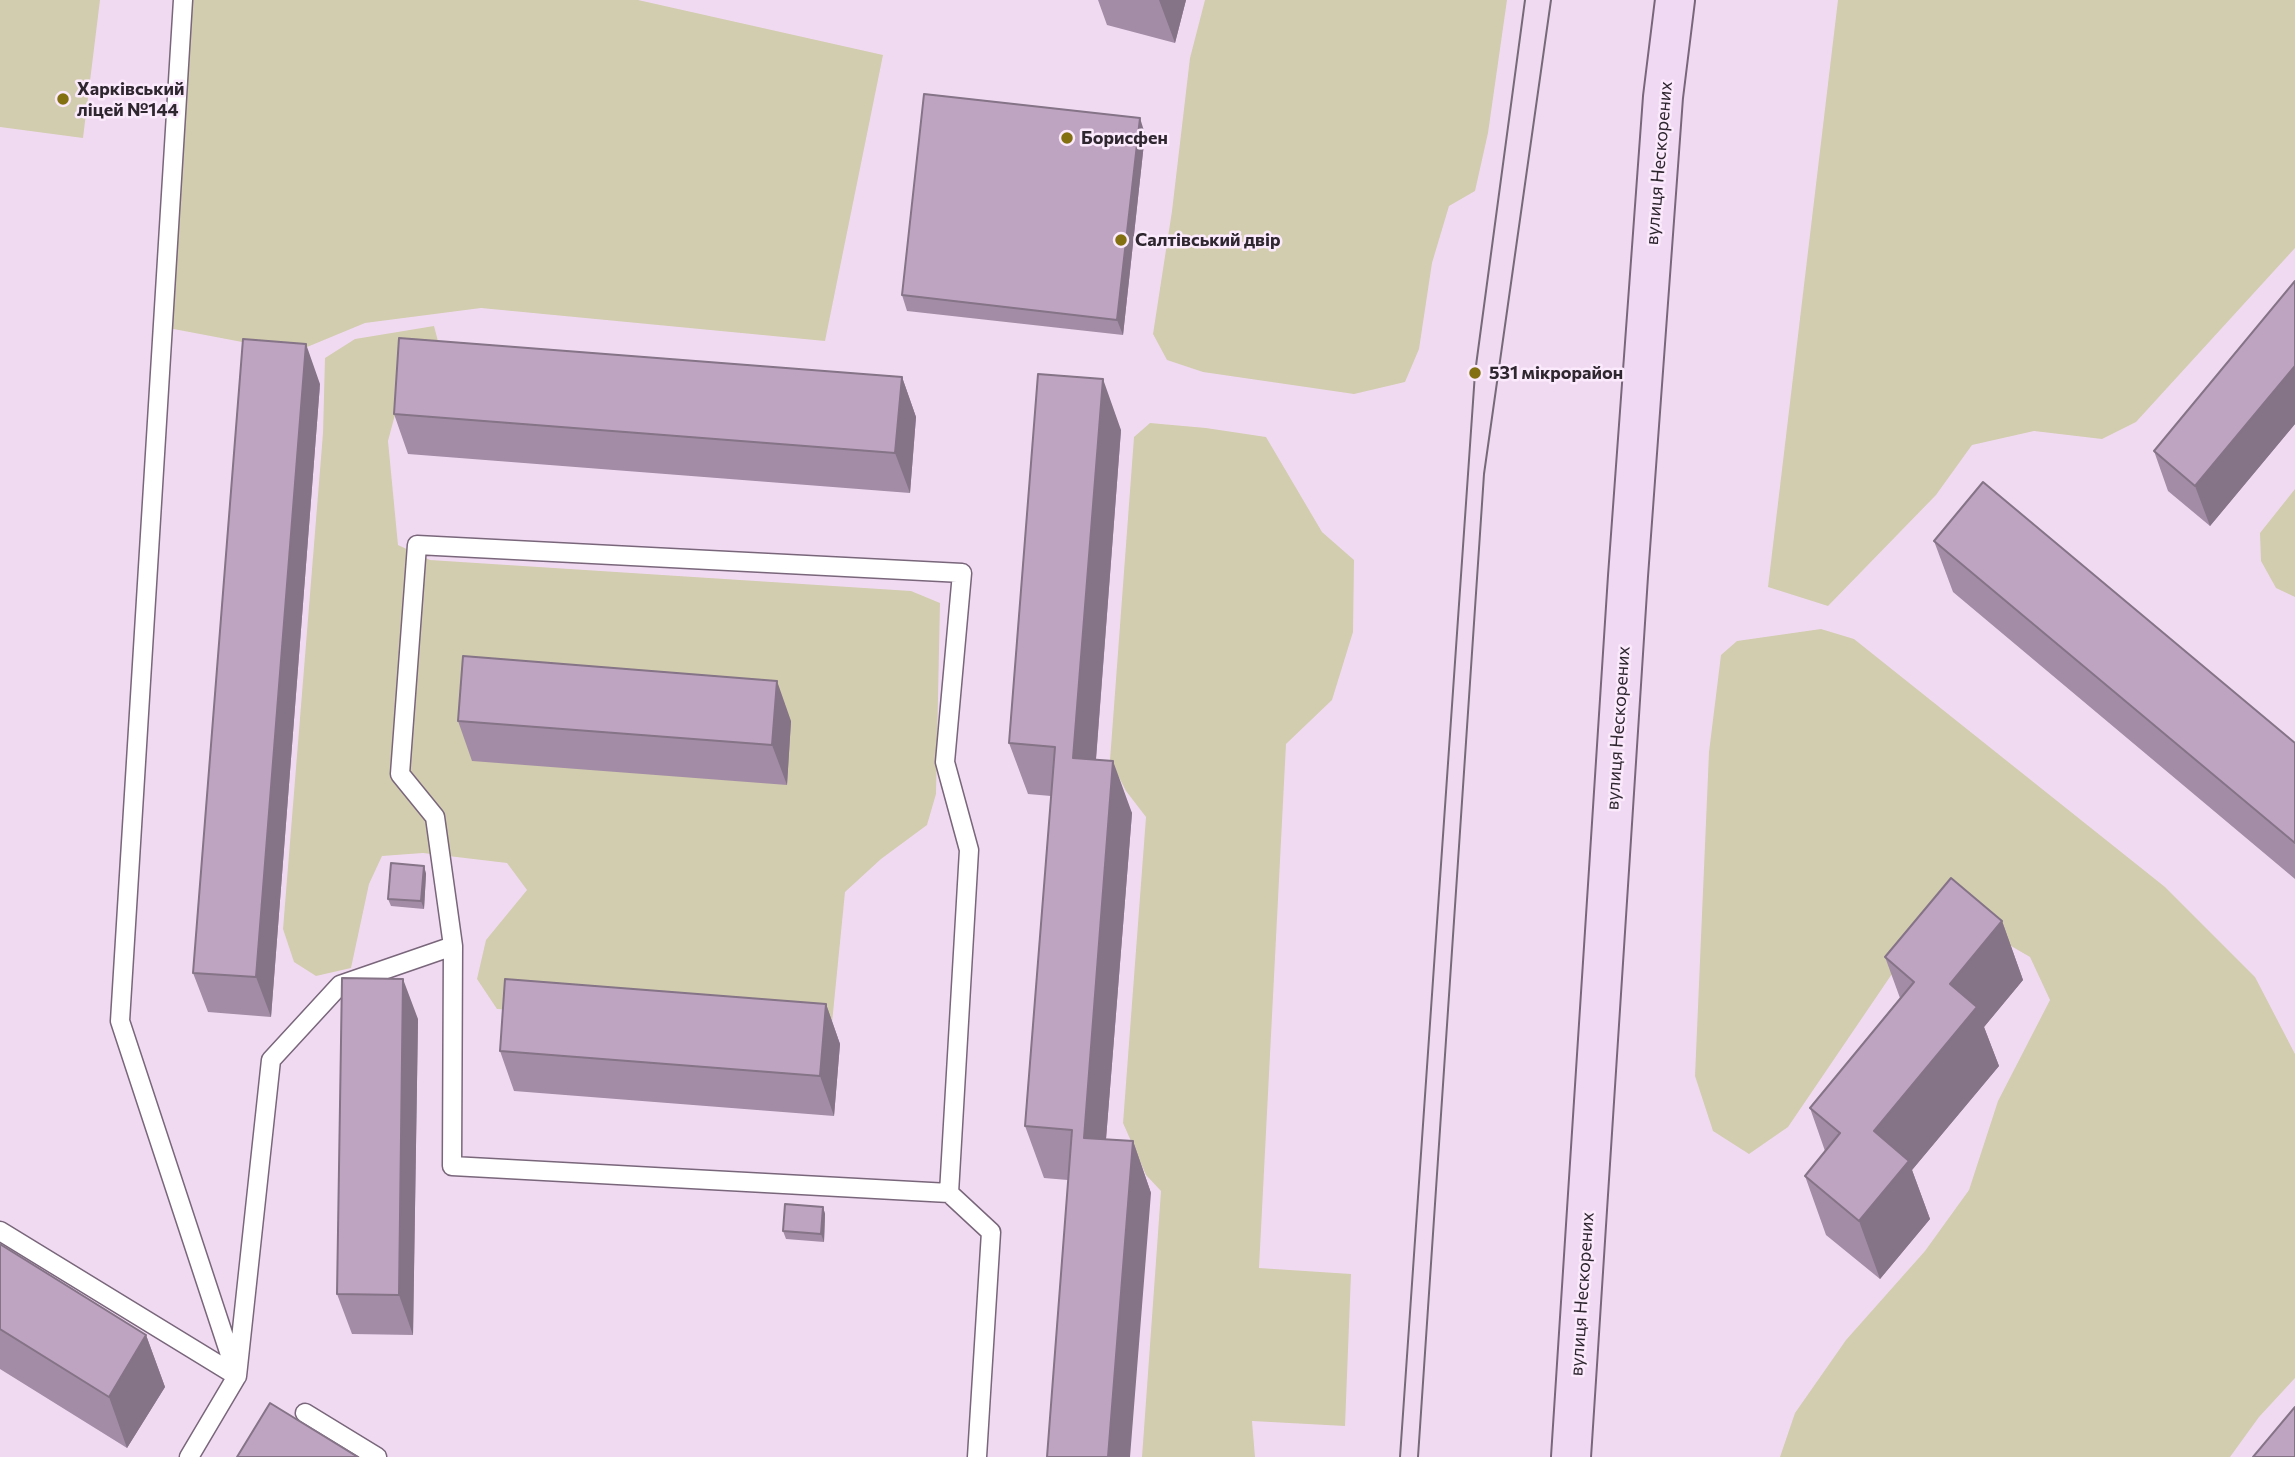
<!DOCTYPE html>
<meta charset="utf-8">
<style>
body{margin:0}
canvas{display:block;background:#f0daf2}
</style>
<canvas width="2295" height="1457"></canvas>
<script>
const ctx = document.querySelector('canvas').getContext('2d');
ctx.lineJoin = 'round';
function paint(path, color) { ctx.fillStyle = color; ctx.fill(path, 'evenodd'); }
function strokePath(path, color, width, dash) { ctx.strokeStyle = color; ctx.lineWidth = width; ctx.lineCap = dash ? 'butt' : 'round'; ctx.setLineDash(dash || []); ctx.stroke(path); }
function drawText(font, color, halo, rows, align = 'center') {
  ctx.font = font + ' Commissioner,sans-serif'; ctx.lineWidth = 5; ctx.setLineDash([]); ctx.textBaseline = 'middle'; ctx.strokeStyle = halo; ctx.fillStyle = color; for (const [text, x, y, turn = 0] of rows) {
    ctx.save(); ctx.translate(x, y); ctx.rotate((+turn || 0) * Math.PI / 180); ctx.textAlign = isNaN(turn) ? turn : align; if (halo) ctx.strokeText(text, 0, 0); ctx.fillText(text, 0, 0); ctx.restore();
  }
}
const green = new Path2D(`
 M 0,0 L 100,0 L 83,138 L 0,127 Z
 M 183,0 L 638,0 L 883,55 L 825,341 L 481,308 L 365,323 L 295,352 L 163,327 Z
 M 1205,0 L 1507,0 L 1488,133 L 1475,191 L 1449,206 L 1432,263 L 1419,349 L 1405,382 L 1354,394 L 1203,372 L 1167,360 L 1153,334 L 1172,211 L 1190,58 Z
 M 1838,0 L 2295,0 L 2295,248 L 2136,422 L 2102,439 L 2034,431 L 1972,445 L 1936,495 L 1828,606 L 1768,587 Z
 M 434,326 L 439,345 L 405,377 L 388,441 L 398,545 L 430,560 L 911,591 L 940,603 L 936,794 L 927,825 L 881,859 L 845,892 L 832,1023 L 755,1024 L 497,1009 L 477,979 L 486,940 L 527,890 L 507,863 L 423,853 L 382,856 L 369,884 L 351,968 L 316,976 L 294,962 L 283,929 L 323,433 L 325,358 L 355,339 Z
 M 1150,423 L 1206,428 L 1266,437 L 1322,532 L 1354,560 L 1353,632 L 1332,700 L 1286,744 L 1259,1268 L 1351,1274 L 1345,1426 L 1252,1421 L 1255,1457 L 1142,1457 L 1161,1191 L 1146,1175 L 1123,1123 L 1146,817 L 1126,791 L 1110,760 L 1134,437 Z
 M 2295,489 L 2295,597 L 2276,588 L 2261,561 L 2260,533 Z
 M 1821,629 L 1854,639 L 2165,887 L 2255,977 L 2295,1054 L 2295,1378 L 2259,1417 L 2230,1457 L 1780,1457 L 1795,1413 L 1846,1340 L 1925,1251 L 1969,1190 L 1998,1101 L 2050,1000 L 2030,957 L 1980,928 L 1913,943 L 1788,1127 L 1749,1154 L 1713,1131 L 1695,1076 L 1709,752 L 1721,655 L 1737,641 Z`);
const lane = new Path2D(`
 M 183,0 L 120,1021 L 237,1376 L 271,1060 L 340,985 L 453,946 L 435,817 L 400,774 L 417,545 L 962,573 L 945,762 L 969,850 L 949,1193 L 452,1166 L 453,946
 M 949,1193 L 991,1232 L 977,1457
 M 0,1231 L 237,1376 L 189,1457
 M 305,1413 L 377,1457`);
const secondary = new Path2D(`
 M 1571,1457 L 1628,576 L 1663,97 L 1675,0`);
const tram = new Path2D(`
 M 1400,1457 L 1475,373 L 1525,0
 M 1418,1457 L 1484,474 L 1551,0`);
const wall = new Path2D(`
 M 1098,0 L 1186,0 L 1175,43 L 1107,25 Z
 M 1145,134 L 1123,335 L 907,311 L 902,295 Z
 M 2295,281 L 2295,424 L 2210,526 L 2168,491 L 2154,451 Z
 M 902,377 L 916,417 L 910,493 L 408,454 L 394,414 Z
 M 320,384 L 271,1017 L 208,1012 L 193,973 Z
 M 1121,430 L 1096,760 L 1132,813 L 1106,1139 L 1133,1141 L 1151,1193 L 1068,1180 L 1044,1178 L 1025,1126 L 1051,796 L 1028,794 L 1009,743 Z
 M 1934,541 L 2295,743 L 2295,879 L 1953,592 Z
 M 458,721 L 791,721 L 787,785 L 472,761 Z
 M 424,866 L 426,874 L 424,909 L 391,906 L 388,899 Z
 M 2002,921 L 2023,980 L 1984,1027 L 1999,1066 L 1912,1170 L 1930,1219 L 1880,1279 L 1826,1235 L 1805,1176 L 1825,1151 L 1810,1108 L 1900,998 L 1885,957 Z
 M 826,1004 L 840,1044 L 834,1116 L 514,1091 L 500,1051 Z
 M 418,1019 L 413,1335 L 352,1334 L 337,1294 Z
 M 823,1207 L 825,1214 L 824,1242 L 786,1239 L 783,1231 Z
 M 0,1244 L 146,1335 L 165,1387 L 127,1448 L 0,1369 Z`);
const shadedWall = new Path2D(`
 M 1159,0 L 1186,0 L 1175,43 Z
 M 1140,118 L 1145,134 L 1123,335 L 1117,320 Z
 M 306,344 L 320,384 L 271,1017 L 256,977 Z
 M 2295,366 L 2295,424 L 2210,526 L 2195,486 Z
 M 902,377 L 916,417 L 910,493 L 895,453 Z
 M 1103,379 L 1121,430 L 1092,810 L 1073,758 Z
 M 777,681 L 791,721 L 787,785 L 772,745 Z
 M 1113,761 L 1132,813 L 1102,1189 L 1084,1138 Z
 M 424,866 L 426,874 L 424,909 L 421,901 Z
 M 2002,921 L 2023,980 L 1984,1027 L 1999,1066 L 1912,1170 L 1930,1219 L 1880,1279 L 1859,1221 L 1874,1131 L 1950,984 Z
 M 403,979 L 418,1019 L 413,1335 L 399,1295 Z
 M 826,1004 L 840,1044 L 834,1116 L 820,1076 Z
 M 1133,1141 L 1151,1193 L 1130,1457 L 1108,1457 Z
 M 823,1207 L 825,1214 L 824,1242 L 821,1234 Z
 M 146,1335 L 165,1387 L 127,1448 L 109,1397 Z`);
const building = new Path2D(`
 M 924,94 L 1140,118 L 1117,320 L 902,295 Z
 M 2295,281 L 2295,366 L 2195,486 L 2154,451 Z
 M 399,338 L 902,377 L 895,453 L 394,414 Z
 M 243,339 L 306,344 L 256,977 L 193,973 Z
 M 1038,374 L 1103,379 L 1073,758 L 1113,761 L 1084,1138 L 1133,1141 L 1108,1457 L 1047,1457 L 1072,1130 L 1025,1126 L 1055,747 L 1009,743 Z
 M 1983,482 L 2295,743 L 2295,843 L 1934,541 Z
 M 463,656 L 777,681 L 772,745 L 458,721 Z
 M 391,863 L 424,866 L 421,901 L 388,899 Z
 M 1951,878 L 2002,921 L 1950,984 L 1977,1007 L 1874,1131 L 1909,1161 L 1859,1221 L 1805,1176 L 1840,1133 L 1810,1108 L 1914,982 L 1885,957 Z
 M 342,978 L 403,979 L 399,1295 L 337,1294 Z
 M 505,979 L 826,1004 L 820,1076 L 500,1051 Z
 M 785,1204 L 823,1207 L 821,1234 L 783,1231 Z
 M 0,1244 L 146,1335 L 109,1397 L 0,1329 Z
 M 270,1403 L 358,1457 L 237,1457 Z
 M 2295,1407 L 2295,1457 L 2253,1457 Z`);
const markers = [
 [63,99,7,"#837010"],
 [1067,138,7,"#837010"],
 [1121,240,7,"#837010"],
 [1475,373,7,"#837010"]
];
const poiNames = [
 ["Харківський",77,89],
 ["ліцей №144",77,110],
 ["Борисфен",1081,138],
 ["Салтівський двір",1135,240],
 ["531 мікрорайон",1489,373]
];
const streetNames = [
 ["вулиця Нескорених",1659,163,-85],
 ["вулиця Нескорених",1618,728,-86],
 ["вулиця Нескорених",1582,1294,-86]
];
paint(green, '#d3cdaf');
strokePath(lane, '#79667b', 21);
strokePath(secondary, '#79667b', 42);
strokePath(lane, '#fff', 18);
strokePath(secondary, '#f0d9f3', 38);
strokePath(tram, '#776a78', 2);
paint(wall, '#a38da6');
paint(shadedWall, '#857387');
paint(building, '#bea4c1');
strokePath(building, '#857387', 2);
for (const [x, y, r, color] of markers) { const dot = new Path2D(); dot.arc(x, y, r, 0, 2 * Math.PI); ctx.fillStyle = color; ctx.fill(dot); strokePath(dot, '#fbe9fc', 2.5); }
drawText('bold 18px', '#2f2730', '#fbe9fc', poiNames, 'left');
drawText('18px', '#2f2730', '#fbe9fc', streetNames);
</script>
